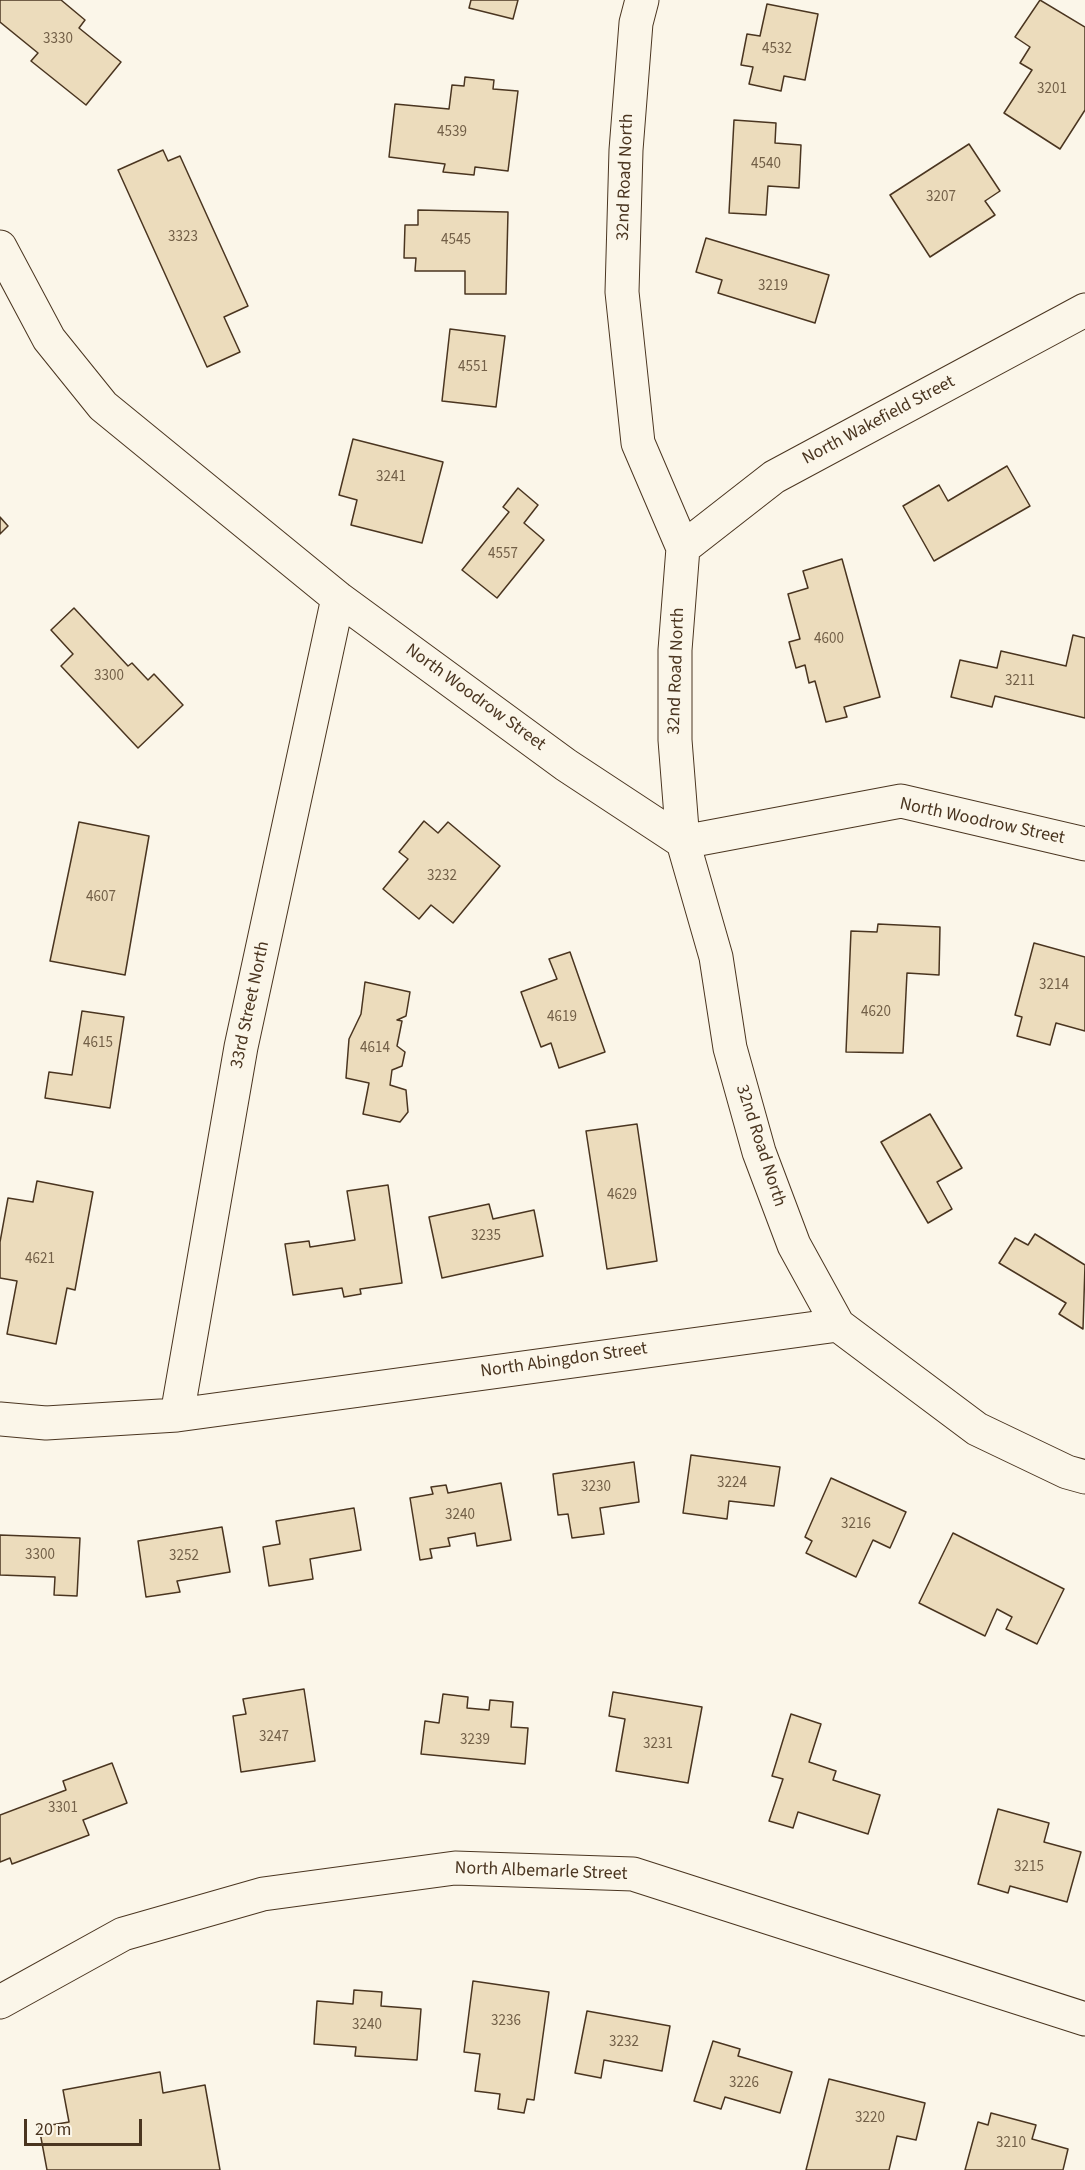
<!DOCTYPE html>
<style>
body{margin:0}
#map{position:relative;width:1085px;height:2170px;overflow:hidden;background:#fbf6e9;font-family:"Source Sans 3",sans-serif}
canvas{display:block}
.scale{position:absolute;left:24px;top:2119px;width:118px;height:27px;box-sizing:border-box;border:3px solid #4a3520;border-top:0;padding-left:8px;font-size:18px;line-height:21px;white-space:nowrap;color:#4a3520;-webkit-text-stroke:4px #fbf6e9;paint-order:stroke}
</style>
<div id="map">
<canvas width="1085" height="2170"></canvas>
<div class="scale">20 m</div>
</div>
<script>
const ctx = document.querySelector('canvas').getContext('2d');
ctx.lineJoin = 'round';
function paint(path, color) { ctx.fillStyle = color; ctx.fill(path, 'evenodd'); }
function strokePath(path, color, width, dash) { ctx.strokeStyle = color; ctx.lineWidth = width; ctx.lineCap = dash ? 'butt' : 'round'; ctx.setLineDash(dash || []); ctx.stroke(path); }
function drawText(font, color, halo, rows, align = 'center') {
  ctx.font = font + ' "Source Sans 3",sans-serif'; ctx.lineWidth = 4.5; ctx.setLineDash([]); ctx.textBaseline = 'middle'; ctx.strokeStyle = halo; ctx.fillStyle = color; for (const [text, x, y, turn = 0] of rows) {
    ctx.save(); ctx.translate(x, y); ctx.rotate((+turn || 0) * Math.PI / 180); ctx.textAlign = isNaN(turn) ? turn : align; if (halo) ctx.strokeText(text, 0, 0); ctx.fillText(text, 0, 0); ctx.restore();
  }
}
const building = new Path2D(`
 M 0,0 L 61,0 L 85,20 L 79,28 L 121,62 L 86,105 L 31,61 L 38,53 L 0,22 Z
 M 471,0 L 518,0 L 513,19 L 469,8 Z
 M 1040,0 L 1085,27 L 1085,110 L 1060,149 L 1004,113 L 1032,70 L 1020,63 L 1030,47 L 1015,37 Z
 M 767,4 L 818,14 L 805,80 L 784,76 L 781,91 L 749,84 L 753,67 L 741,65 L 747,34 L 760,36 Z
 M 465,77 L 494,80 L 493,89 L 518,91 L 508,171 L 475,167 L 474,175 L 443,172 L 445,164 L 389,157 L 395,104 L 449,109 L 452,85 L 464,86 Z
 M 734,120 L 776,123 L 775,143 L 801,145 L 799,188 L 768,186 L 766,215 L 729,213 Z
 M 969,144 L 1000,191 L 985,201 L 995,215 L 930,257 L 890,195 Z
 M 163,150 L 168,161 L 180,156 L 248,306 L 224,317 L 240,352 L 207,367 L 118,170 Z
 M 418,210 L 508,212 L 506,294 L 465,294 L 465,271 L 415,271 L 416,258 L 404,258 L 405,225 L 418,225 Z
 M 706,238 L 829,275 L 815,323 L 718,293 L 722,280 L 696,272 Z
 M 450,329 L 505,336 L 496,407 L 442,401 Z
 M 353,439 L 443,462 L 422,543 L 351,525 L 357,500 L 339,495 Z
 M 1007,466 L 1030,506 L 934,561 L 903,506 L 939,485 L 948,501 Z
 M 518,488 L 538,505 L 524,523 L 544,540 L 497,598 L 462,570 L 509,512 L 503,507 Z
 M 0,517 L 8,526 L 0,534 Z
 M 842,559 L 880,697 L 844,707 L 847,717 L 826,722 L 815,681 L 809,683 L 805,665 L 796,668 L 789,642 L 800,639 L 788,594 L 808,588 L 803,571 Z
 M 74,608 L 128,666 L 132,663 L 148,680 L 154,674 L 183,705 L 138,748 L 61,666 L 73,654 L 51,630 Z
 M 1073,635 L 1085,638 L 1085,718 L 995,696 L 992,707 L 951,697 L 960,660 L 997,668 L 1001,651 L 1066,666 Z
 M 424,821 L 438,833 L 448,822 L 500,866 L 453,923 L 431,905 L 419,919 L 383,889 L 408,859 L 399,852 Z
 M 79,822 L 149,836 L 125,975 L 50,961 Z
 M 878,924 L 940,927 L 939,975 L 907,973 L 903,1053 L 846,1052 L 851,931 L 877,932 Z
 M 1034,943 L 1085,957 L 1085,1031 L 1056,1023 L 1050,1045 L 1017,1036 L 1022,1017 L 1015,1015 Z
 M 570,952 L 605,1052 L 559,1068 L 551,1043 L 541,1047 L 521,992 L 557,979 L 549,959 Z
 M 365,982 L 410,992 L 406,1016 L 397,1020 L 402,1021 L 397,1046 L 405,1052 L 402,1066 L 392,1070 L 390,1085 L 406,1090 L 408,1112 L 400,1122 L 363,1114 L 369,1083 L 346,1078 L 349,1039 L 361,1014 Z
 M 82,1011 L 124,1017 L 110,1108 L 45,1098 L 49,1072 L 72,1075 Z
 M 930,1114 L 962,1168 L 937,1182 L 952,1209 L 928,1223 L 881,1142 Z
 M 637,1124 L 657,1261 L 607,1269 L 586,1131 Z
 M 37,1181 L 93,1192 L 75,1290 L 67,1288 L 56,1344 L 7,1334 L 17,1281 L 0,1278 L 0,1242 L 8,1198 L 33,1202 Z
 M 388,1185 L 402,1283 L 360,1289 L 361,1294 L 344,1297 L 342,1288 L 293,1295 L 285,1244 L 309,1241 L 310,1247 L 355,1240 L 347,1191 Z
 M 489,1204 L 493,1219 L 534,1210 L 543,1256 L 442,1278 L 429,1217 Z
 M 1035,1234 L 1085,1265 L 1083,1329 L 1059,1314 L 1066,1303 L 999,1263 L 1015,1238 L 1028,1245 Z
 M 691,1455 L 780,1467 L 774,1506 L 729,1501 L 727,1519 L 683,1513 Z
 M 634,1462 L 639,1502 L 600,1508 L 604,1534 L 572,1538 L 568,1514 L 558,1515 L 553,1474 Z
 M 831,1478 L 906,1512 L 890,1548 L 873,1540 L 856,1577 L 806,1553 L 812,1541 L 805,1537 Z
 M 501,1483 L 511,1540 L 477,1546 L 475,1533 L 448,1538 L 450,1546 L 430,1549 L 432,1558 L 420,1560 L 410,1498 L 433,1494 L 431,1487 L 446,1485 L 448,1493 Z
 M 354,1508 L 361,1550 L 310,1559 L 313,1579 L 269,1586 L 263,1547 L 280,1544 L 276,1521 Z
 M 222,1527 L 230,1572 L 177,1581 L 180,1592 L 146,1597 L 138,1541 Z
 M 953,1533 L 1064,1589 L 1037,1644 L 1006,1629 L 1012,1617 L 997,1609 L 985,1636 L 919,1603 Z
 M 0,1535 L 80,1538 L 77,1596 L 54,1595 L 55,1577 L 0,1575 Z
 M 304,1689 L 315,1761 L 241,1772 L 233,1716 L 246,1714 L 243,1699 Z
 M 613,1692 L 702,1707 L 688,1783 L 616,1771 L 625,1719 L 609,1716 Z
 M 443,1694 L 468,1697 L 467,1708 L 489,1710 L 490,1700 L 513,1702 L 511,1727 L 528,1728 L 525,1764 L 421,1754 L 425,1721 L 439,1723 Z
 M 791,1714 L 821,1724 L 809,1762 L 836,1771 L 833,1780 L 880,1795 L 868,1834 L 798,1812 L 793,1828 L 769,1821 L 783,1779 L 772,1776 Z
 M 112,1763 L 127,1803 L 83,1820 L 89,1835 L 12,1864 L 10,1858 L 0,1862 L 0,1815 L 66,1790 L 63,1781 Z
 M 998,1809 L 1049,1823 L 1044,1842 L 1081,1852 L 1067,1902 L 1010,1886 L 1008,1893 L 978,1884 Z
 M 473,1981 L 549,1992 L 534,2100 L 527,2099 L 524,2113 L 498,2109 L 500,2094 L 475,2091 L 480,2054 L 464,2052 Z
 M 354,1990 L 382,1992 L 381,2006 L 421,2009 L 417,2060 L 355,2056 L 356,2047 L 314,2044 L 317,2001 L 353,2004 Z
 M 587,2011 L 670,2026 L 662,2071 L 604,2060 L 601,2078 L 575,2073 Z
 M 713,2041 L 740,2049 L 738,2056 L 792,2072 L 780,2113 L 725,2097 L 721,2109 L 694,2101 Z
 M 160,2072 L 163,2093 L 205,2085 L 220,2170 L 47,2170 L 39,2127 L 69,2122 L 63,2090 Z
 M 829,2079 L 925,2103 L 916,2140 L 897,2136 L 889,2170 L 806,2170 Z
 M 991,2113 L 1036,2125 L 1032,2139 L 1068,2149 L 1063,2170 L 965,2170 L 978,2122 L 988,2125 Z`);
const street = new Path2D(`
 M 642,0 L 636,23 L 626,150 L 622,292 L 638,443 L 683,548 L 675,650 L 675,740 L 683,842 L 716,957 L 730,1048 L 759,1152 L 794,1245 L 838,1325 L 977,1429 L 1067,1472 L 1085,1477
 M 0,247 L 49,339 L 103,406 L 338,598 L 566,765 L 683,842 L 901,801 L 1085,844
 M 683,548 L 774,477 L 1085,310
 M 177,1415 L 241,1047 L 338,598
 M 0,1419 L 46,1423 L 177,1415 L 838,1325
 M 0,2002 L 123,1934 L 263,1894 L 455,1868 L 633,1874 L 1085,2019`);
const numberNames = [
 ["3330",58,40],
 ["4532",777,50],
 ["3201",1052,90],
 ["4539",452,133],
 ["4540",766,165],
 ["3207",941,198],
 ["3323",183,238],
 ["4545",456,241],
 ["3219",773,287],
 ["4551",473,368],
 ["3241",391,478],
 ["4557",503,555],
 ["4600",829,640],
 ["3300",109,677],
 ["3211",1020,682],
 ["3232",442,877],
 ["4607",101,898],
 ["3214",1054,986],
 ["4620",876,1013],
 ["4619",562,1018],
 ["4615",98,1044],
 ["4614",375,1049],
 ["4629",622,1196],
 ["3235",486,1237],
 ["4621",40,1260],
 ["3224",732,1484],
 ["3230",596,1488],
 ["3240",460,1516],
 ["3216",856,1525],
 ["3300",40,1556],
 ["3252",184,1557],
 ["3247",274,1738],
 ["3239",475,1741],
 ["3231",658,1745],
 ["3301",63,1809],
 ["3215",1029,1868],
 ["3236",506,2022],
 ["3240",367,2026],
 ["3232",624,2043],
 ["3226",744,2084],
 ["3220",870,2119],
 ["3210",1011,2144]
];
const streetNames = [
 ["32nd Road North",626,177,-88],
 ["North Wakefield Street",879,421,-28],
 ["32nd Road North",677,671,-88],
 ["North Woodrow Street",475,698,36],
 ["North Woodrow Street",982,822,12],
 ["33rd Street North",251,1005,-78],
 ["32nd Road North",760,1146,72],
 ["North Abingdon Street",564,1361,-8],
 ["North Albemarle Street",541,1872,2]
];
paint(building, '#ecdcbc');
strokePath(building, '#4a3520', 1.5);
strokePath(street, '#4a3520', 35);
strokePath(street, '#fbf6e9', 33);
drawText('15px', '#725f47', null, numberNames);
drawText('18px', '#4a3520', '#fbf6e9', streetNames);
</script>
